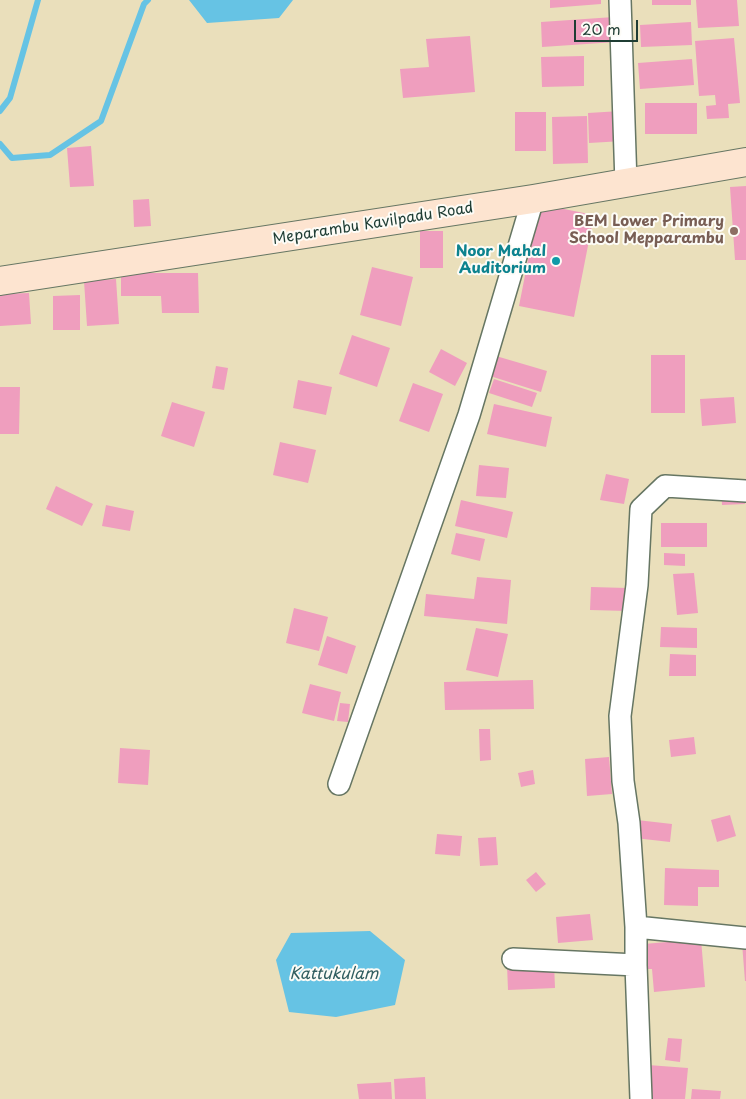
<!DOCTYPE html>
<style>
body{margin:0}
#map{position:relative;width:746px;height:1099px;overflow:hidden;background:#eadfbb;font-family:"Playpen Sans",sans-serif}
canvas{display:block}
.scale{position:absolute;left:574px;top:20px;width:64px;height:22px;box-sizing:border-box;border:2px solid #1f3d34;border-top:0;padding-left:6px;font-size:15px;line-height:18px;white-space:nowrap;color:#1f3d34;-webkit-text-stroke:4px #fdfcf7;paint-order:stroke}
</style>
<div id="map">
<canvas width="746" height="1099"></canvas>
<div class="scale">20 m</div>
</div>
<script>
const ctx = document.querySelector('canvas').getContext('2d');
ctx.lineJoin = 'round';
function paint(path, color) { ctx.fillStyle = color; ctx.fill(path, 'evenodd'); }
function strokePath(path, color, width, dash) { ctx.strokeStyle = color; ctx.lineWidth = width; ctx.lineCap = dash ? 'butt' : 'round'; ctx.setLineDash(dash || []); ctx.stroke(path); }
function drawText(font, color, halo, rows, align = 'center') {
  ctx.font = font + ' "Playpen Sans",sans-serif'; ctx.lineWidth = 4; ctx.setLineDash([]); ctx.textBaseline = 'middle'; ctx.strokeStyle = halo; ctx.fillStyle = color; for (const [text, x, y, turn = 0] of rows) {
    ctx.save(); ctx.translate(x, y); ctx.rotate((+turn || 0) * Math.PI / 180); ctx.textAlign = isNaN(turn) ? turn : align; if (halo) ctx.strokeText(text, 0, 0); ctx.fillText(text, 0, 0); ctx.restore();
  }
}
const water = new Path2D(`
 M 189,0 L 293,0 L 279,18 L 207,23 Z
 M 370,931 L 405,960 L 395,1005 L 336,1017 L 289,1012 L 276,960 L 291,933 Z`);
const stream = new Path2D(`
 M 0,111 L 10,98 L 38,0
 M 0,144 L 12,158 L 50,155 L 101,121 L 144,4 L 148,0`);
const building = new Path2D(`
 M 550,0 L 601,0 L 601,4 L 550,8 Z
 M 652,0 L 691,0 L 691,5 L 652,5 Z
 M 696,0 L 737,0 L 739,26 L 698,28 Z
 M 614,17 L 616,42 L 542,47 L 541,22 Z
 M 691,22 L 692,45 L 641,47 L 640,25 Z
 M 470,36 L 475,92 L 403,98 L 400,69 L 429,67 L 426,39 Z
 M 734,38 L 740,103 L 728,104 L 729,118 L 707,119 L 706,106 L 716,105 L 715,95 L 699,96 L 695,41 Z
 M 584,56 L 584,86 L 542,87 L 541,57 Z
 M 692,59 L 694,85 L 640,89 L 638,63 Z
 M 645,103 L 697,103 L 697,134 L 645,134 Z
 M 621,111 L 623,141 L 589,143 L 588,113 Z
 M 515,112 L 546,112 L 546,151 L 515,151 Z
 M 587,116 L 588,163 L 553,164 L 552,117 Z
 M 91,146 L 94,186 L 70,187 L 67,148 Z
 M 746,186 L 746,260 L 735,260 L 730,187 Z
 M 149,199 L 151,226 L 134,227 L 133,200 Z
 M 539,204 L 594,215 L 574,317 L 519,306 Z
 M 420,231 L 443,231 L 443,268 L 420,268 Z
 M 372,267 L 413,277 L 401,326 L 360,315 Z
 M 121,273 L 198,273 L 199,313 L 162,313 L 161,296 L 121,296 Z
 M 116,279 L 119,324 L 87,326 L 84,281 Z
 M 29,293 L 31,324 L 0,326 L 0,294 Z
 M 80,295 L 80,330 L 53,330 L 53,296 Z
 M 352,335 L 390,348 L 377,387 L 339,374 Z
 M 441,349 L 467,363 L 455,386 L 429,372 Z
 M 651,355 L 685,355 L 685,413 L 651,413 Z
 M 496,356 L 547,371 L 541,392 L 490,376 Z
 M 216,366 L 228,368 L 224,390 L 212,388 Z
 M 494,379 L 537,393 L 532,407 L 489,393 Z
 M 298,380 L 332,387 L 326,415 L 293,408 Z
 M 413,383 L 443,394 L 429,432 L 399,421 Z
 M 0,387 L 20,387 L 19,434 L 0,434 Z
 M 734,397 L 736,423 L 702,426 L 700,399 Z
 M 172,402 L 205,412 L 194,447 L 161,436 Z
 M 494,404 L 552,417 L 546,447 L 487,434 Z
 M 280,442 L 316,450 L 308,483 L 273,475 Z
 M 479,465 L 509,468 L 506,498 L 476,496 Z
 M 606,474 L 629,479 L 624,504 L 600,500 Z
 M 721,484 L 744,484 L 745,504 L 722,505 Z
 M 56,486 L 93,504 L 82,526 L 46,509 Z
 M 461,500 L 513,512 L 507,538 L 455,526 Z
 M 106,505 L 134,511 L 130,531 L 102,526 Z
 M 661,523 L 707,523 L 707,547 L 661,547 Z
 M 456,533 L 485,539 L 480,561 L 451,554 Z
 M 664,553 L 685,554 L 685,566 L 664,565 Z
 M 694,573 L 698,613 L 677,615 L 673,574 Z
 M 477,577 L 511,580 L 507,624 L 424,616 L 426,594 L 474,599 Z
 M 591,587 L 627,588 L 627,611 L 590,610 Z
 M 294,608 L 328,617 L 319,651 L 286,643 Z
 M 661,627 L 697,628 L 697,648 L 660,647 Z
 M 476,628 L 508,634 L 498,677 L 466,670 Z
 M 327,636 L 356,646 L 347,674 L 318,665 Z
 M 670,654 L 696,655 L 696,676 L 669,676 Z
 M 533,680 L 534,709 L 445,710 L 444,682 Z
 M 310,684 L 341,692 L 334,721 L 302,713 Z
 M 340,703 L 350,704 L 348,722 L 337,721 Z
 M 479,729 L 490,729 L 491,760 L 480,761 Z
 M 694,737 L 696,754 L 671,757 L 669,740 Z
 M 120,748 L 150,750 L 148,785 L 118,783 Z
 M 609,757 L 612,794 L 587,796 L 585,759 Z
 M 533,770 L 535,784 L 521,787 L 518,773 Z
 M 730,815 L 736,836 L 717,842 L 711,820 Z
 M 637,820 L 672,824 L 670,842 L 635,838 Z
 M 437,834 L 462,836 L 460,856 L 435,854 Z
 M 496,837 L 498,865 L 480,866 L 478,838 Z
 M 665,868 L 719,870 L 719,887 L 698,887 L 698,906 L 664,905 Z
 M 536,872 L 546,884 L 536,892 L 526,880 Z
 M 590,914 L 593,940 L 558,943 L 556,917 Z
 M 701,939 L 705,987 L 654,992 L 652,969 L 647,969 L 644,944 Z
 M 742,943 L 746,943 L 746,981 L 745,981 Z
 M 554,963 L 555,988 L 508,990 L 507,965 Z
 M 668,1038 L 682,1039 L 680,1062 L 665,1060 Z
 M 648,1065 L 688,1068 L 685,1099 L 646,1099 Z
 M 425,1077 L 426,1099 L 395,1099 L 394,1079 Z
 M 391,1082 L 392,1099 L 359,1099 L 357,1084 Z
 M 692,1089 L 721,1091 L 720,1099 L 691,1099 Z`);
const minor = new Path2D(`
 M 620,0 L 626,184
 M 339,784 L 469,415 L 533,199
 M 636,927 L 746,938
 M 513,959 L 636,965 L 641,1099
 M 636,965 L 636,927 L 629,823 L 623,781 L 620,716 L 637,585 L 641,509 L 665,486 L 746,491`);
const secondary = new Path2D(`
 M 0,281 L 533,199 L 746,162`);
const markers = [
 [734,231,5,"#8d6e63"],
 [556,261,5,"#0f9aa8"]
];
const educationNames = [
 ["BEM Lower Primary",724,222],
 ["School Mepparambu",724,239]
];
const streetNames = [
 ["Meparambu Kavilpadu Road",373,224,-9]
];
const cultureNames = [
 ["Noor Mahal",546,252],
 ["Auditorium",546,269]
];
const waterNames = [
 ["Kattukulam",334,975]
];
paint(water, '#66c3e4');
strokePath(stream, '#66c3e4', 6);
paint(building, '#ef9ebe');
strokePath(minor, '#667663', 24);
strokePath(secondary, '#667663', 30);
strokePath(minor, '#fff', 21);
strokePath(secondary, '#fde4d0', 28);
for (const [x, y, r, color] of markers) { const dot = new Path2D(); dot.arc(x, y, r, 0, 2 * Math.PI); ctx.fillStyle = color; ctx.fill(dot); strokePath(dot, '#fdfcf7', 2); }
drawText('bold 15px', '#785e54', '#fdfcf7', educationNames, 'right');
drawText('15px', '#1f3d34', '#fdfcf7', streetNames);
drawText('bold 15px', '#0d838f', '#fdfcf7', cultureNames, 'right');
drawText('italic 16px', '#315e60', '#fdfcf7', waterNames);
</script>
